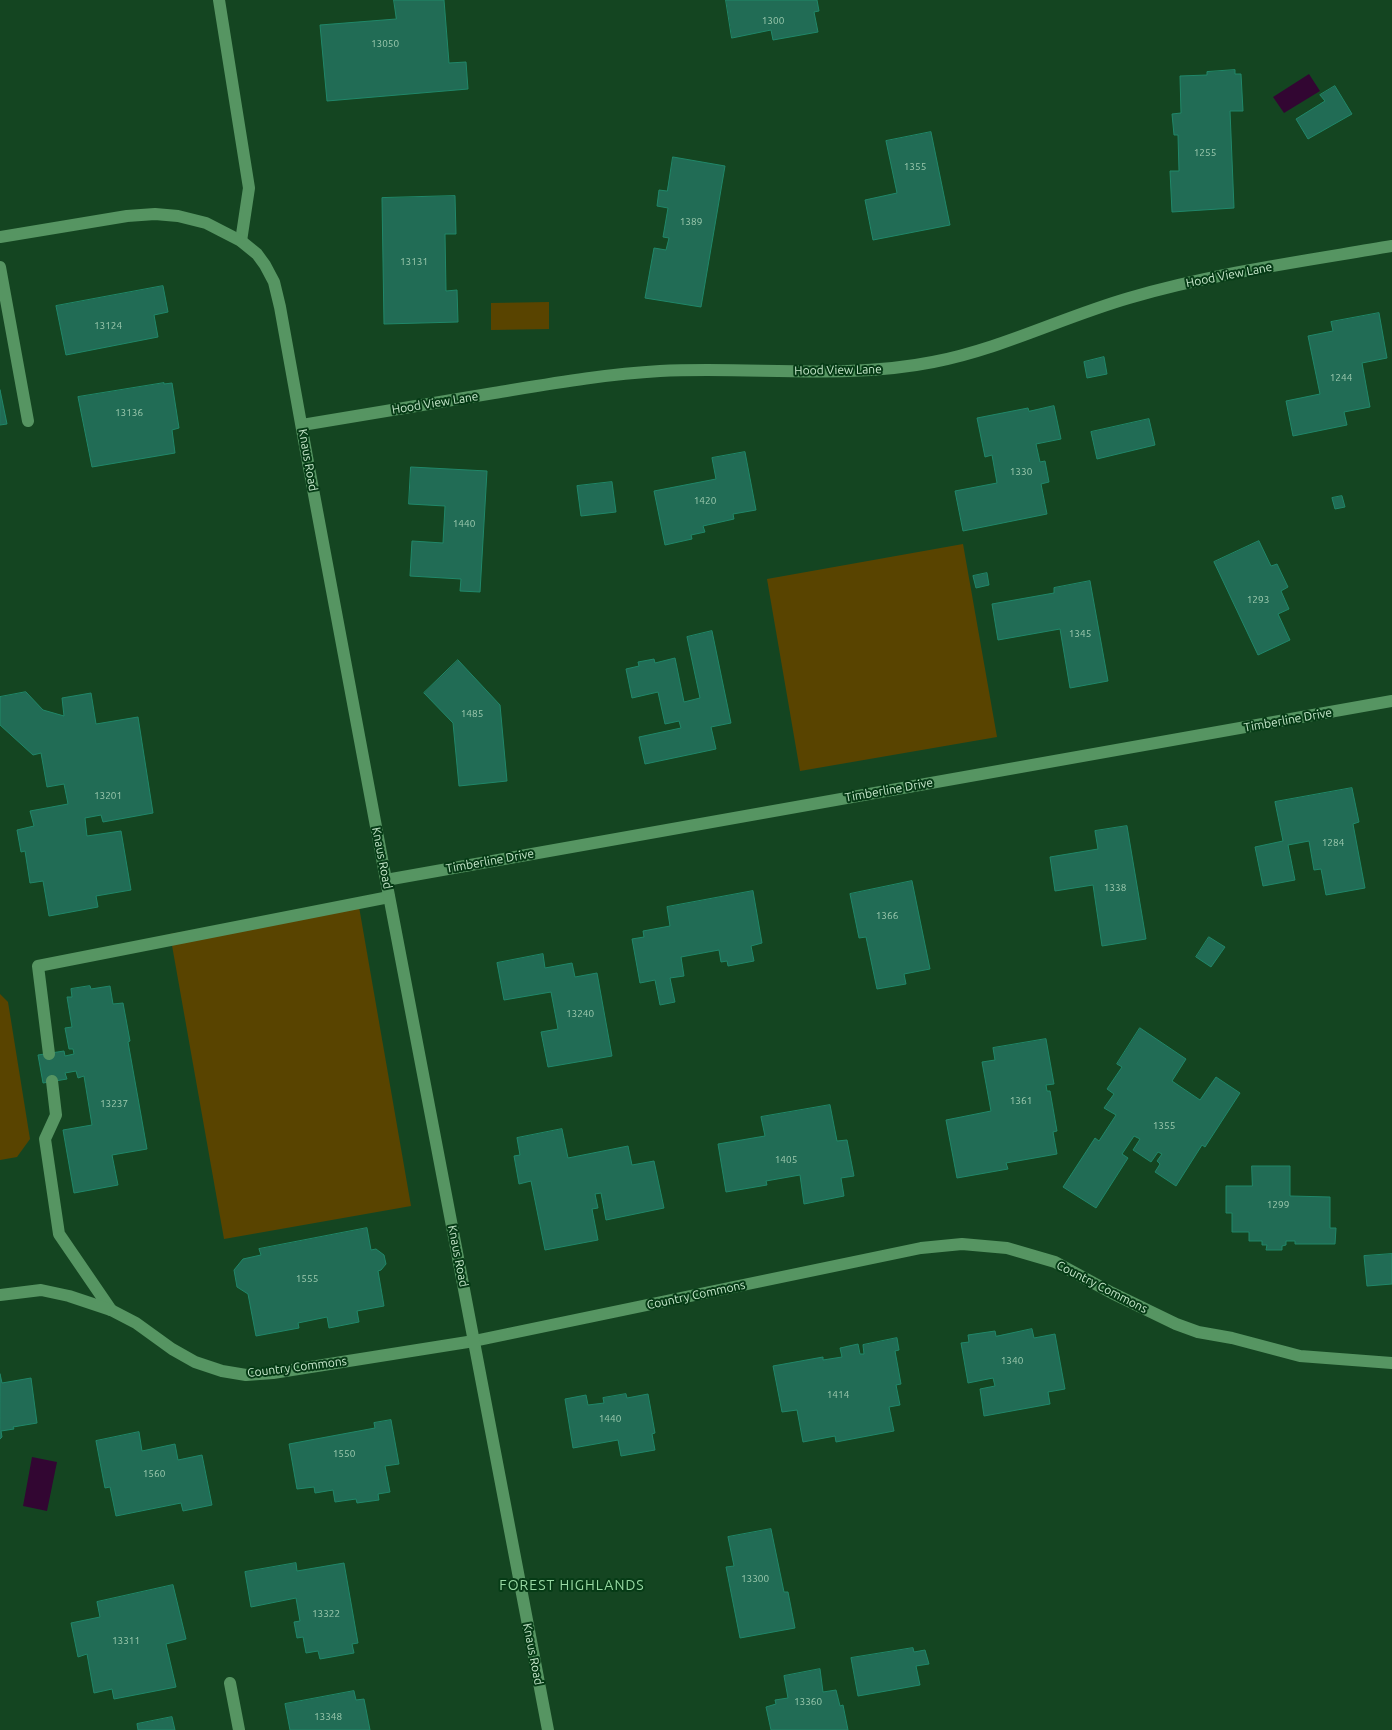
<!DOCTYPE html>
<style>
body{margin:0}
canvas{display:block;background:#144521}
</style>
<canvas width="1392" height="1730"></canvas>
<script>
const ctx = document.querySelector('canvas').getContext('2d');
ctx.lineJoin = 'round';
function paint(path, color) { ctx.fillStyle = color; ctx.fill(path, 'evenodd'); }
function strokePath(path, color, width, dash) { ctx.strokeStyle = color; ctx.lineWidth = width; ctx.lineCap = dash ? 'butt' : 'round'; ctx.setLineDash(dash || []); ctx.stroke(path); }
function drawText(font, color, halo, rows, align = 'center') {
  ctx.font = font + ' Ubuntu,sans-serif'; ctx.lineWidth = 4; ctx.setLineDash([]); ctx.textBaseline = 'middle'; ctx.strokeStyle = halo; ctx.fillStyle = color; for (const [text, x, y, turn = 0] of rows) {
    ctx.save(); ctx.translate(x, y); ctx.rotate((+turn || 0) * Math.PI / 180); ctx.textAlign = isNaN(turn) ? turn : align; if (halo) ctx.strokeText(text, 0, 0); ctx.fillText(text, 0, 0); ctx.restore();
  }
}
const green = new Path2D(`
 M 549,302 L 549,329 L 491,330 L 491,303 Z
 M 963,544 L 997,737 L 800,771 L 767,579 Z
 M 358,901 L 411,1206 L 224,1239 L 170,934 Z
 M 0,994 L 8,1002 L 30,1139 L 17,1157 L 0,1160 Z`);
const water = new Path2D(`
 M 1309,74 L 1320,91 L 1284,113 L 1273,97 Z
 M 32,1457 L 57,1462 L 47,1511 L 23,1506 Z`);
const building = new Path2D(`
 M 394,0 L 444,0 L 449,63 L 466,62 L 468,89 L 327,101 L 320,25 L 396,19 Z
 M 726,0 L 817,0 L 819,11 L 814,12 L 818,32 L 773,40 L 771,30 L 732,38 Z
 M 1235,70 L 1235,74 L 1241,74 L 1243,111 L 1230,111 L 1234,208 L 1172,212 L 1170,171 L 1179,171 L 1178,135 L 1174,135 L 1172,114 L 1181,113 L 1180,76 L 1207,75 L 1207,72 Z
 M 1335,86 L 1352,114 L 1308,139 L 1296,119 L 1325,101 L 1320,95 Z
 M 931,132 L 950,225 L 873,240 L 865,200 L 897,193 L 886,141 Z
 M 673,157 L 725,166 L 701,307 L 645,298 L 654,248 L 666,250 L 669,238 L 663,237 L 668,208 L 657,206 L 659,190 L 667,191 Z
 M 455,196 L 456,234 L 445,234 L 446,291 L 457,290 L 458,322 L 384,324 L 382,198 Z
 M 163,286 L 168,312 L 154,315 L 158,337 L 66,355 L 56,306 Z
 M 1379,313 L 1387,358 L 1362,363 L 1370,407 L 1344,412 L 1347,425 L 1293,436 L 1286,401 L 1320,394 L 1308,336 L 1333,331 L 1331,322 Z
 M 1104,357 L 1107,374 L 1087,378 L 1084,362 Z
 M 164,383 L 164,384 L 172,383 L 179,428 L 172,430 L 175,453 L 92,467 L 78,397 Z
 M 0,390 L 7,424 L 0,425 Z
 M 1054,406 L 1061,439 L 1036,444 L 1040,462 L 1045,461 L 1049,482 L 1041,484 L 1047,514 L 963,531 L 955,491 L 997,483 L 992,455 L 985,457 L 977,418 L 1028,408 L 1029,411 Z
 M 1149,419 L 1155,445 L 1097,459 L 1091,432 Z
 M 745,452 L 756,510 L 733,514 L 734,519 L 703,526 L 705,532 L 691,535 L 692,539 L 665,545 L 654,491 L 716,479 L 712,458 Z
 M 411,467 L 487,471 L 480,592 L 460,591 L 461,579 L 410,576 L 412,541 L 443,543 L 445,506 L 409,504 Z
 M 612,482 L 616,512 L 581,516 L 577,486 Z
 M 1342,496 L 1345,507 L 1335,509 L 1332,498 Z
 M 1259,541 L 1271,566 L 1277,564 L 1288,587 L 1281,591 L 1289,609 L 1278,614 L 1290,640 L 1258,655 L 1214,562 Z
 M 987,573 L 989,585 L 976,588 L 973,576 Z
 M 1090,581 L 1108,681 L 1070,688 L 1060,629 L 998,640 L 992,604 L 1054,593 L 1054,588 Z
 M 712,631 L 731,723 L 711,727 L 716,749 L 645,764 L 639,737 L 681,728 L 679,721 L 665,724 L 658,692 L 632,698 L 626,669 L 639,666 L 638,662 L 654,659 L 655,663 L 675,658 L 684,702 L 700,698 L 687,637 Z
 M 458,660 L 500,705 L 507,781 L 459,786 L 453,723 L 424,693 Z
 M 26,692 L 43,710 L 64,716 L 62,698 L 91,693 L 96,724 L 138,717 L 153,813 L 103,822 L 101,815 L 85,818 L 87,836 L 121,831 L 131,890 L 96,896 L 98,907 L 49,916 L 43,881 L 30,883 L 25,851 L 21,852 L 17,830 L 34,826 L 30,811 L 68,804 L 64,784 L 47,787 L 41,753 L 33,755 L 0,725 L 0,697 Z
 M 1352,788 L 1359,822 L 1353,824 L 1365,888 L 1326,895 L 1321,869 L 1314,870 L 1309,841 L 1288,845 L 1295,880 L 1263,886 L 1255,847 L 1283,841 L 1275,802 Z
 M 1127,826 L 1146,939 L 1102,946 L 1093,885 L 1055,891 L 1050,857 L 1098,849 L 1095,831 Z
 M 912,881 L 930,969 L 904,974 L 906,984 L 877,989 L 866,937 L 859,938 L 850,894 Z
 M 753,891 L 762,943 L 751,946 L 754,961 L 728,966 L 727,961 L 721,962 L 719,950 L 681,957 L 684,976 L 670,978 L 675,1002 L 660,1005 L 655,980 L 640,983 L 632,939 L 644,937 L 643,931 L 670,926 L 667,907 Z
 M 1209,937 L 1225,947 L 1211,967 L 1196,957 Z
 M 543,954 L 545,968 L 572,963 L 575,977 L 597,973 L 612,1056 L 548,1067 L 541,1032 L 558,1029 L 551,992 L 504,1000 L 497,963 Z
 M 90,986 L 91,989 L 110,986 L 113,1004 L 123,1003 L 130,1041 L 128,1042 L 147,1149 L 112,1155 L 118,1185 L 74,1193 L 63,1130 L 92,1125 L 84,1076 L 78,1078 L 76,1071 L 65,1073 L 67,1079 L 43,1083 L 38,1055 L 64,1051 L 65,1056 L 74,1054 L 73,1049 L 69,1049 L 65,1028 L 72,1027 L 67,997 L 72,997 L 71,989 Z
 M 1140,1028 L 1186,1059 L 1172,1081 L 1200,1100 L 1216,1077 L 1240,1093 L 1205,1147 L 1202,1145 L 1176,1186 L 1155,1172 L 1160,1164 L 1157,1161 L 1162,1154 L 1158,1152 L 1151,1162 L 1133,1150 L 1140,1139 L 1134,1136 L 1122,1154 L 1128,1158 L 1096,1208 L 1063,1187 L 1095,1138 L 1099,1141 L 1116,1115 L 1104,1108 L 1114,1094 L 1107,1089 L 1122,1067 L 1117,1064 Z
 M 1046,1039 L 1054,1084 L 1046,1085 L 1047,1091 L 1050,1091 L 1057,1131 L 1053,1132 L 1057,1154 L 1006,1163 L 1008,1169 L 957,1178 L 946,1120 L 991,1111 L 982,1062 L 995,1060 L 993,1048 Z
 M 830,1105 L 837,1141 L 847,1140 L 854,1176 L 841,1178 L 844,1196 L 804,1204 L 800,1175 L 766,1181 L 767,1185 L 726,1192 L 718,1144 L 765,1136 L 761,1117 Z
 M 562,1129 L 568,1158 L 628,1146 L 632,1165 L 654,1161 L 664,1208 L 606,1220 L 601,1193 L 595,1194 L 598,1208 L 592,1209 L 598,1240 L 545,1250 L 531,1181 L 519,1184 L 514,1156 L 520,1155 L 517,1138 Z
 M 1252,1166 L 1290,1166 L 1290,1196 L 1330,1197 L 1330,1228 L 1336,1228 L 1335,1244 L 1295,1244 L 1295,1241 L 1286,1241 L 1286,1245 L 1282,1246 L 1282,1250 L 1266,1250 L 1267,1245 L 1262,1245 L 1262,1241 L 1249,1241 L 1249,1232 L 1232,1232 L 1232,1213 L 1226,1213 L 1226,1186 L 1252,1186 Z
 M 367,1228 L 371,1250 L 376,1249 L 384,1255 L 386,1264 L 381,1270 L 378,1271 L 384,1306 L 357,1311 L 359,1322 L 329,1328 L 327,1317 L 298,1323 L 299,1328 L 256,1336 L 248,1294 L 237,1287 L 234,1270 L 243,1259 L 261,1255 L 259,1249 Z
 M 1392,1254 L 1392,1284 L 1367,1286 L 1364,1256 Z
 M 1032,1329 L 1034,1338 L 1055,1334 L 1065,1389 L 1048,1392 L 1050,1404 L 984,1416 L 980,1389 L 995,1386 L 993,1378 L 968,1383 L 961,1343 L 969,1342 L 968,1335 L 995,1331 L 996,1336 Z
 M 897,1338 L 899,1350 L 895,1351 L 901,1384 L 896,1385 L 900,1405 L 889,1407 L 894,1431 L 836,1442 L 835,1436 L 803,1442 L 797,1410 L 782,1412 L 773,1366 L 823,1357 L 823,1360 L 842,1357 L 840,1348 L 858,1344 L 860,1354 L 864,1354 L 863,1345 Z
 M 0,1374 L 2,1383 L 31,1378 L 37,1423 L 13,1427 L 14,1429 L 1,1431 L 2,1437 L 0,1439 Z
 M 626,1394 L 627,1398 L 648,1394 L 655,1433 L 652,1434 L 655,1450 L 621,1456 L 618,1440 L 573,1448 L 565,1399 L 586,1395 L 588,1405 L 604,1403 L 603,1398 Z
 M 391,1420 L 399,1464 L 385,1466 L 390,1492 L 378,1494 L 379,1500 L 357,1503 L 356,1499 L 335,1502 L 333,1490 L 315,1493 L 314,1487 L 297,1489 L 289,1444 L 375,1428 L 374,1423 Z
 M 139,1432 L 142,1451 L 175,1444 L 178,1460 L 202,1455 L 212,1505 L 183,1511 L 181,1503 L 116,1516 L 110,1487 L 105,1488 L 96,1441 Z
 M 771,1529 L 784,1592 L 788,1592 L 795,1628 L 740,1638 L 726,1567 L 734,1566 L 728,1537 Z
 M 296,1563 L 297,1571 L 344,1563 L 358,1643 L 352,1644 L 354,1653 L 320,1659 L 318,1651 L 306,1653 L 303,1637 L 297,1638 L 294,1622 L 300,1621 L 296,1598 L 251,1607 L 245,1572 Z
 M 173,1585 L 186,1639 L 166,1644 L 176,1687 L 114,1699 L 112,1689 L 94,1693 L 87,1654 L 78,1657 L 71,1623 L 100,1617 L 97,1602 Z
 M 913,1648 L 914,1652 L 925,1650 L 929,1664 L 916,1666 L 920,1685 L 858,1696 L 851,1658 Z
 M 820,1669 L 823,1692 L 836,1690 L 840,1706 L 843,1705 L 848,1730 L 771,1730 L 766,1707 L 776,1704 L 775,1700 L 788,1698 L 784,1676 Z
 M 354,1691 L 356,1700 L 364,1699 L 370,1730 L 290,1730 L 285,1704 Z
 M 172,1717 L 175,1730 L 138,1730 L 137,1724 Z`);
const service = new Path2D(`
 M 0,267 L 28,421
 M 49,1054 L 38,966 L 389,897
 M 52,1081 L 56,1115 L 45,1139 L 59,1234 L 111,1310`);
const minor = new Path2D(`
 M 219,0 L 249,188 L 241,241
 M 302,425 C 366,414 430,404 494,393 C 549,384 605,374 660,371 C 751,366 843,380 933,362 C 1001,349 1063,317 1129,298 C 1215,273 1304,261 1392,246
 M 386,880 L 1392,701
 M 0,1295 L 41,1290 L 69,1296 L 111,1310 L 136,1323 L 172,1349 L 195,1362 L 222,1371 L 246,1375 L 273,1373 L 474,1341 L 921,1248 L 962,1244 L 1007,1248 L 1055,1262 L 1112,1293 L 1176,1324 L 1198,1332 L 1232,1338 L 1300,1356 L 1392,1363
 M 230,1683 L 239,1730`);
const tertiary = new Path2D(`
 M 0,237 L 127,216 L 155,214 L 178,216 L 206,223 L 241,241 L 257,254 L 265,265 L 274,282 L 280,307 L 307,457 L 386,880 L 548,1730`);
const numberNames = [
 ["1300",773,21],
 ["13050",385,44],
 ["1255",1205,153],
 ["1355",915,167],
 ["1389",691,222],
 ["13131",414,262],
 ["13124",108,326],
 ["1244",1341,378],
 ["13136",129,413],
 ["1330",1021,472],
 ["1420",705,501],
 ["1440",464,524],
 ["1293",1258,600],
 ["1345",1080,634],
 ["1485",472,714],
 ["13201",108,796],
 ["1284",1333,843],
 ["1338",1115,888],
 ["1366",887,916],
 ["13240",580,1014],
 ["1361",1021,1101],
 ["13237",114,1104],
 ["1355",1164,1126],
 ["1405",786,1160],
 ["1299",1278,1205],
 ["1555",307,1279],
 ["1340",1012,1361],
 ["1414",838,1395],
 ["1440",610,1419],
 ["1550",344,1454],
 ["1560",154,1474],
 ["13300",755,1579],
 ["13322",326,1614],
 ["13311",126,1641],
 ["13360",808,1702],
 ["13348",328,1717]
];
const streetNames = [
 ["Hood View Lane",1229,275,-11],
 ["Hood View Lane",838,370,-1],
 ["Hood View Lane",435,403,-9],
 ["Knaus Road",308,460,80],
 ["Timberline Drive",1288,720,-10],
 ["Timberline Drive",889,790,-10],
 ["Knaus Road",382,858,79],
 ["Timberline Drive",490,861,-10],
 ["Knaus Road",458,1256,79],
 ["Country Commons",1102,1287,27],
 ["Country Commons",696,1295,-12],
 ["Country Commons",297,1367,-7],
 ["Knaus Road",533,1654,79]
];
const neighbourhoodNames = [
 ["FOREST HIGHLANDS",572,1585]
];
paint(green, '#594400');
paint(water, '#320632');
paint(building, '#216c55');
strokePath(building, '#208769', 1);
strokePath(service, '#569562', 12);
strokePath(minor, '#569562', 12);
strokePath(tertiary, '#569562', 12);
drawText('10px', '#9ecaaf', null, numberNames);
drawText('12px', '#c8e9cd', '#063b16', streetNames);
ctx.letterSpacing = '1px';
drawText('14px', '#98daa3', '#063b16', neighbourhoodNames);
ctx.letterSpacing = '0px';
</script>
